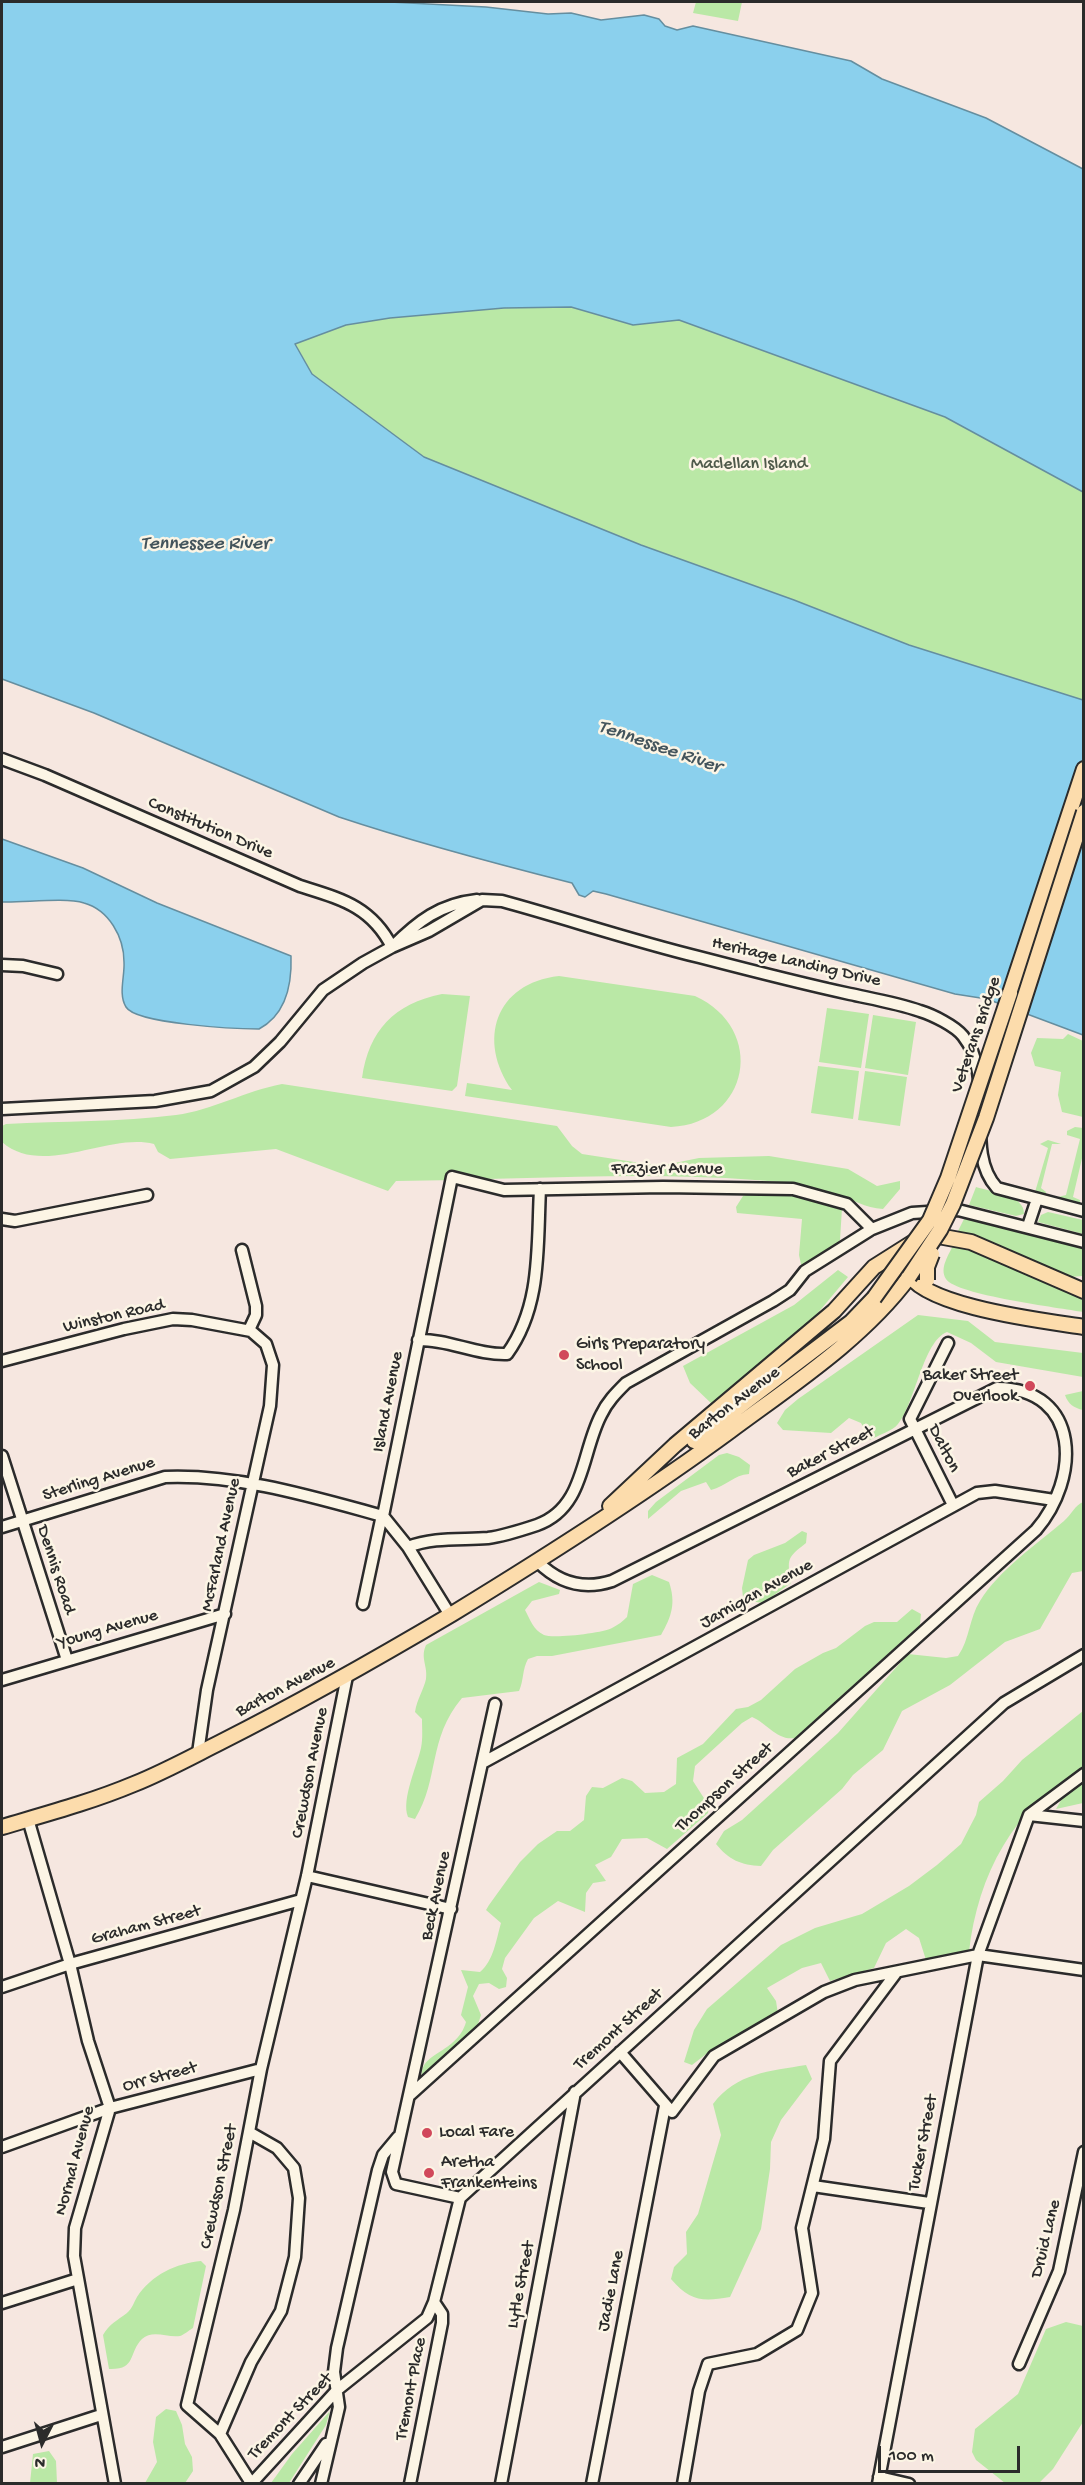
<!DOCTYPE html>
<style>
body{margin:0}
#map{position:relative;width:1085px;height:2485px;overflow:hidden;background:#f6e7e0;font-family:"Gochi Hand",sans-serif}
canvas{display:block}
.frame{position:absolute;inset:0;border:3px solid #2b2b2b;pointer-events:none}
.north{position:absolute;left:12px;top:2413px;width:60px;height:60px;-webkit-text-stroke:4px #fcf5e5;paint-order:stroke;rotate:186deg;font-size:16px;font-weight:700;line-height:24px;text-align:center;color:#2b2b2b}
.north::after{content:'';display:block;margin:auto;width:21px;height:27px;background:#2b2b2b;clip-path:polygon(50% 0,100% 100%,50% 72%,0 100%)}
.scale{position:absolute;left:878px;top:2446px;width:142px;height:27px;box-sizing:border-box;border:3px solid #2b2b2b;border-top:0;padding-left:8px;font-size:18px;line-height:21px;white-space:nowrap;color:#2b2b2b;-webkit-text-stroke:4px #fcf5e5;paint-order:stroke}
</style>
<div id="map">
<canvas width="1085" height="2485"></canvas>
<div class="frame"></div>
<div class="north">N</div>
<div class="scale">100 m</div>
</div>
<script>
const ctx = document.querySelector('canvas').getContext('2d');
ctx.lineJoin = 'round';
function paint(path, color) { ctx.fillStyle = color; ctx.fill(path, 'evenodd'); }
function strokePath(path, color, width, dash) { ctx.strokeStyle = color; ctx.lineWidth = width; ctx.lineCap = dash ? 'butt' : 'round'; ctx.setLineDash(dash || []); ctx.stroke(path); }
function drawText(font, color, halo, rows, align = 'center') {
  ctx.font = font + ' "Gochi Hand",sans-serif'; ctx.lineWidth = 5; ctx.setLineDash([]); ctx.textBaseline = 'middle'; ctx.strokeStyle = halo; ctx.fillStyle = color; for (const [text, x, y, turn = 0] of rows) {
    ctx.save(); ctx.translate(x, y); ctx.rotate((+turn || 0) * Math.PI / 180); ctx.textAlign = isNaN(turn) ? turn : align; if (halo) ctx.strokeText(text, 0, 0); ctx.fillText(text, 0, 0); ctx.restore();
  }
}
const green = new Path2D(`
 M 696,2 L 742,2 L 738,21 L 693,13 Z
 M 571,307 L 633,325 L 679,320 L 820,370 L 945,417 L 1083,492 L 1083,700 L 909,645 L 641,545 L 424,457 L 312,374 L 295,343 L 346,325 L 390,318 L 504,308 Z
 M 559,976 L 695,996 C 767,1029 750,1123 671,1127 L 465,1096 L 467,1083 L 512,1090 C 477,1041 495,983 559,976 Z
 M 442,994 L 470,996 L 457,1086 L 452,1091 L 362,1078 C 369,1030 394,1004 442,994 Z
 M 827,1008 L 869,1014 L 861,1068 L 819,1062 Z
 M 873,1015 L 916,1022 L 908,1075 L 865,1068 Z
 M 1068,1034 L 1083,1041 L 1083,1117 L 1062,1112 L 1058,1095 L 1061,1072 L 1035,1066 L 1031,1053 L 1037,1038 L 1063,1039 Z
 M 818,1066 L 859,1071 L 853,1119 L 811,1113 Z
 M 865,1071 L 907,1077 L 900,1126 L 858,1120 Z
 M 282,1084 L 557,1126 L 572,1146 L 582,1154 L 660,1166 L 699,1158 L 769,1156 L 848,1169 L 877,1186 L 900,1181 L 900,1189 L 883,1209 C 865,1208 852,1199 836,1194 C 810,1185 782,1182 755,1180 C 637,1171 515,1180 396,1181 L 388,1191 L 276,1149 L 170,1159 L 158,1152 L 154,1144 C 109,1132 43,1178 2,1142 L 2,1126 L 6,1124 C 62,1121 120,1122 176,1115 C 213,1110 245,1091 282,1084 Z
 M 1075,1127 L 1083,1128 L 1083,1154 L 1073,1197 L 1080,1200 L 1080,1204 L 1058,1197 L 1066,1195 L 1080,1139 L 1067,1135 L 1067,1131 Z
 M 1048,1140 L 1061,1144 L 1052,1144 L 1041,1188 L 1046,1192 L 1046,1195 L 1035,1192 L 1048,1148 L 1040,1144 Z
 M 976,1187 C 992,1192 1025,1195 1024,1214 L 1016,1216 L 969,1205 Z
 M 752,1193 L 797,1195 L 842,1208 L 840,1240 L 831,1250 L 802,1269 L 799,1255 L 802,1219 L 737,1213 L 736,1207 L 743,1196 Z
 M 1048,1212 L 1083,1220 L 1083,1234 L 1038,1222 L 1041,1215 Z
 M 966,1215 L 1081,1245 L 1083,1247 L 1083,1276 L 1069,1277 L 990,1241 L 957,1233 Z
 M 953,1245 L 971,1248 L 1083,1297 L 1083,1312 C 1061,1308 956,1295 946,1279 C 939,1268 949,1255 953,1245 Z
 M 838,1270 L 848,1277 L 811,1321 L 713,1405 L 690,1383 L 683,1366 L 794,1305 Z
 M 918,1315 L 968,1321 L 995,1342 L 1083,1353 L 1083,1377 L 996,1362 L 971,1343 L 947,1332 C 923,1341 915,1404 898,1424 C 893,1431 878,1435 870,1440 L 861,1423 L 849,1418 L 831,1433 L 783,1430 L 777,1423 L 785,1410 L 798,1399 Z
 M 1083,1391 L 1083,1410 C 1074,1408 1068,1404 1065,1395 Z
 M 727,1453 L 739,1457 L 750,1465 L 749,1474 C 734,1475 726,1486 711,1490 L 706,1482 L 681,1491 L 648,1519 L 648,1511 L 656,1502 L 719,1455 Z
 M 1083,1502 L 1083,1571 L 1072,1573 L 1040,1629 L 1005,1642 L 950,1685 L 902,1711 L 883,1750 L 853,1775 L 842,1789 L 773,1850 L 761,1866 C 741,1865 729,1860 716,1844 L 724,1831 L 742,1820 L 838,1733 L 908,1654 L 946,1658 L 958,1656 C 970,1639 969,1618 980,1601 C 999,1570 1037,1544 1064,1521 C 1071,1515 1075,1505 1083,1502 Z
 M 802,1531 L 807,1533 L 806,1543 C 787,1558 787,1558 791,1583 L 763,1603 L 750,1601 L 743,1597 L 742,1588 L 748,1560 L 754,1555 L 785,1543 Z
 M 652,1575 L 669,1582 C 676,1603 672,1616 661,1635 L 552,1656 L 537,1656 L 528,1659 C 522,1670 524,1680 519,1691 L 462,1698 C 427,1740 440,1778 415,1819 L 408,1817 C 401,1800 417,1766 421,1748 C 423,1739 422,1729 422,1719 L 415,1712 C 417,1699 424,1689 426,1679 C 428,1666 420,1658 426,1645 L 539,1582 L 560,1590 L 559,1594 L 532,1601 L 525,1610 C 530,1619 533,1630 544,1635 C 553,1639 603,1633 612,1628 C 618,1625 623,1621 627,1617 L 633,1584 Z
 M 912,1609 L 921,1614 L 920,1625 L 795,1738 C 777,1741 767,1723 752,1717 L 742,1723 L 695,1766 L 693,1781 L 709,1806 L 708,1813 L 667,1849 L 647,1838 L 622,1839 L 611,1857 L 595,1865 L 606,1881 L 593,1883 L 586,1893 L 585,1912 L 558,1901 L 534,1918 L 505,1958 L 502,1969 L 507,1978 L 506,1987 L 499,1989 L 489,1983 L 479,1984 L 473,1996 L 481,2015 L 477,2027 L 422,2078 C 418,2052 457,2054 466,2022 L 461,2015 L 468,1987 L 461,1970 L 480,1972 C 494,1960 496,1940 501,1923 L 486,1910 L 489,1905 L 520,1862 L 538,1844 L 557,1831 L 570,1831 L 584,1820 L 586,1796 L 592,1787 L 603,1788 L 622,1778 L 632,1781 L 645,1793 L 664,1792 L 676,1784 L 677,1758 L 703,1744 L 736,1709 L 748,1707 L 761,1700 L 795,1669 L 823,1653 L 836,1648 L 865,1626 L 874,1622 L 897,1622 Z
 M 1083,1711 L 1083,1768 C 1014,1807 978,1874 969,1952 L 926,1960 L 919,1938 L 906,1929 L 886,1943 L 874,1968 L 830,1981 L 821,1963 L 802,1968 L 767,1988 L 776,2001 L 778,2014 L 714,2048 L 692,2065 L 684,2062 L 694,2030 L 707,2009 L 781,1945 L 815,1928 L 862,1914 L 909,1886 L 937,1865 L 961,1844 L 976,1815 L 979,1802 L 1003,1781 L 1022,1760 Z
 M 1083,1779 L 1083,1803 L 1056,1809 L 1064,1795 Z
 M 806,2065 L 812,2079 L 781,2120 L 771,2142 L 770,2169 L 761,2229 L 730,2297 C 702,2302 690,2301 671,2279 L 674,2267 L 687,2254 L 686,2232 L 698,2214 L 721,2135 L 713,2104 C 736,2073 770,2071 806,2065 Z
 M 201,2261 L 206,2266 L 193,2328 C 189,2330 184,2335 180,2336 C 167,2338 153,2329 142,2339 C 128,2353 137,2370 109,2369 L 103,2335 C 109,2324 118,2320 127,2313 C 132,2309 134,2302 137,2297 C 151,2275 177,2263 201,2261 Z
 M 1066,2322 L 1083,2326 L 1083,2422 L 1053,2469 L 1039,2483 L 1005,2483 L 976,2460 L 972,2452 L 975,2429 L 1018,2394 L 1046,2329 Z
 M 166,2409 L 176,2411 L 182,2425 L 185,2444 L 192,2457 L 193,2471 L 185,2483 L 145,2483 L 157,2462 L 153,2442 L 156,2417 Z
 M 330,2411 L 326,2425 L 289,2483 L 271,2483 L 292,2454 Z
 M 49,2451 L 56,2461 L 57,2483 L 30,2483 L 33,2454 Z`);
const water = new Path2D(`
 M 2,2 L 390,2 L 486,7 L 548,14 L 571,13 L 601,20 L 644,15 L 659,19 L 665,26 L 677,30 L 693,26 L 851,61 L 882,79 L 986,118 L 1083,169 L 1083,492 L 945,417 L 679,320 L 633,325 L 571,307 L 504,308 L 390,318 L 346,325 L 295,344 L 312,374 L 424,457 L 641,545 L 794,600 L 909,645 L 1083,700 L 1083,1035 L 987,999 L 955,994 L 606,894 L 593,891 L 585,897 L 579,895 L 572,883 C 493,863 417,843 339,817 L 94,713 L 2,679 Z
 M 2,839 L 83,868 L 157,903 L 291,956 C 292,984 287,1014 259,1029 C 237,1029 136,1024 126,1007 C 118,994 125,976 124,962 C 124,937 109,910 84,903 C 65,897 23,903 2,902 Z`);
const minor = new Path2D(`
 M 2,759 L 45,775 L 300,886 C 341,899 371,906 392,947 C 418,921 440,904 477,900
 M 2,965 L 23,966 L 57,974
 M 2,1109 L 155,1101 L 211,1091 L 254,1067 L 280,1042 L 323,990 L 363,963 L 392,947 L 429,931 L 482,900 L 502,901 C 568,919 633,941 699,957 C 749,970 799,983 850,994 C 873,999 897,1003 920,1011 C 933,1015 955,1026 963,1036 C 998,1080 962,1150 997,1188 L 1084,1211
 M 2,1219 L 15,1221 L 147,1195
 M 1028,1226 L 1037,1199
 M 242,1250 L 256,1306 L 256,1315 L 249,1330
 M 418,1340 C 448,1339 476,1355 507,1354 C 542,1306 537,1246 540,1189
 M 948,1343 L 910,1419 L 953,1505
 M 2,1361 L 124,1329 L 173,1319 L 192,1320 L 251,1331 L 266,1344 L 273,1365 L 270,1406 L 207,1690 L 198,1753
 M 2,1456 L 67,1660
 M 2,1527 L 165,1477 C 238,1474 313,1497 383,1516
 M 408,1547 C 433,1537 461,1540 488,1538 C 504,1536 522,1530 537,1525 C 585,1508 581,1453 601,1415 C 607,1402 616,1393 626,1383 L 773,1301 L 790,1290 L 805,1271 L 872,1229 L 912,1213 L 958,1210 L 1084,1242
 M 363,1604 L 382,1515
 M 450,1615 L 408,1547 L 383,1516 L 452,1177 L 504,1190 L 663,1187 L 793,1189 L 847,1204 L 872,1229
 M 2,1680 L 225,1614
 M 484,1762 L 977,1493 L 995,1491 L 1054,1500
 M 1029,1815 L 1084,1774
 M 1029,1815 L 1084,1821
 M 28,1819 L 70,1964 L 88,2041 L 110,2108 L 75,2228 L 74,2256 L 115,2484
 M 307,1876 L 451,1909
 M 2,1987 L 70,1964 L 301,1900
 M 620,2052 L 672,2112 L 714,2056 L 824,1992 L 855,1980 L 978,1955 L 1084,1970
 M 410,2095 L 1036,1530 C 1080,1479 1082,1389 997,1388 L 612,1581 C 584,1590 559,1583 538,1562
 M 2,2147 L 110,2108 L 261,2069
 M 813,2186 L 929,2203
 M 460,2198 L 396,2184 L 392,2172 L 495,1704
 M 2,2303 L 78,2279
 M 1019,2364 L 1059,2271 L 1084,2152
 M 220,2434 L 251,2362 L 281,2311 L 295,2257 L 299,2198 L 294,2168 L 277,2148 L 249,2132
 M 2,2447 L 101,2415
 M 879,2477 L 909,2484
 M 251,2483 L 220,2434 L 187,2405 L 234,2210 L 261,2069 L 307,1876 L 347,1676
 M 251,2484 L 337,2390 L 427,2318 L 434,2302 L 460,2198 L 1004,1703 L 1084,1655
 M 299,2484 L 326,2444
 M 321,2484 L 339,2407 L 334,2372 L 337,2348 L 378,2170 L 383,2155 L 398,2137
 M 410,2484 L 442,2323 L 442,2314 L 434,2302
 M 501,2484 L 575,2092
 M 592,2484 L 665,2106
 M 683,2484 L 699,2391 L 708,2364 L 757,2354 L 797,2330 L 812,2293 L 802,2228 L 824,2139 L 830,2061 L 896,1973
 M 878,2484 L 978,1955 L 1029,1815`);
const major = new Path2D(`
 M 1010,993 L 1084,769
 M 907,1271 C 921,1307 1046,1321 1084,1327
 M 694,1441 L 851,1322 L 874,1298
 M 610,1506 L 675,1445 L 834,1311 L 874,1267 L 912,1243 L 938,1236 L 971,1242 L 1084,1291
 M 2,1827 C 46,1814 91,1802 134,1784 C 164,1772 193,1756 221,1742 C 300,1702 376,1659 452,1614 C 547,1556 640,1497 730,1431 C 792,1385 863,1339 909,1277`);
const majorBridge = new Path2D(`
 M 909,1277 L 940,1230 L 953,1204 L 986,1118 L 1084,812
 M 927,1280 L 927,1267 L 932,1254
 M 874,1298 L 930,1220 L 948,1178 L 1010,993`);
const markers = [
 [564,1355,6,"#d1495b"],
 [1030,1386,6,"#d1495b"],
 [427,2133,6,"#d1495b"],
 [429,2173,6,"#d1495b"]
];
const parkNames = [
 ["Maclellan Island",749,465]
];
const streetNames = [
 ["Constitution Drive",210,829,23],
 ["Heritage Landing Drive",796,963,13],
 ["Veterans Bridge",977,1035,-71],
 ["Frazier Avenue",667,1170],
 ["Winston Road",114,1317,-13],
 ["Island Avenue",389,1402,-79],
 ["Barton Avenue",735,1404,-37],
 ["Dalton",943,1449,63],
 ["Baker Street",831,1453,-27],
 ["Sterling Avenue",99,1480,-17],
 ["McFarland Avenue",222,1545,-78],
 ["Dennis Road",55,1570,72],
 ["Jarnigan Avenue",757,1595,-29],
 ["Young Avenue",108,1630,-16],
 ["Barton Avenue",286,1688,-28],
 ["Crewdson Avenue",311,1773,-79],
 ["Thompson Street",725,1788,-42],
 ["Beck Avenue",437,1896,-78],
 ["Graham Street",146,1926,-15],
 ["Tremont Street",619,2030,-42],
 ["Orr Street",160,2078,-15],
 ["Tucker Street",924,2143,-79],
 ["Normal Avenue",76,2161,-75],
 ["Crewdson Street",220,2187,-78],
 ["Druid Lane",1047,2239,-76],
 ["Lytle Street",522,2285,-79],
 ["Jadie Lane",612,2291,-79],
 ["Tremont Place",412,2389,-79],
 ["Tremont Street",291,2417,-46]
];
const poiNames = [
 ["Girls Preparatory",576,1345],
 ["School",576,1366],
 ["Baker Street",1018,1376,"right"],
 ["Overlook",1018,1397,"right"],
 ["Local Fare",439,2133],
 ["Aretha",441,2163],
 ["Frankenteins",441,2184]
];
const waterNames = [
 ["Tennessee River",205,545],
 ["Tennessee River",659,748,19]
];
paint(green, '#bae8a6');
paint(water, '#8bd0ed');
strokePath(water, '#658e9f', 1.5);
strokePath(minor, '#2b2b2b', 15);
strokePath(major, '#2b2b2b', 18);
strokePath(minor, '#fcf5e5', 10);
strokePath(major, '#fcdcac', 14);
strokePath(majorBridge, '#2b2b2b', 18, []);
strokePath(majorBridge, '#fcdcac', 14);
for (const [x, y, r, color] of markers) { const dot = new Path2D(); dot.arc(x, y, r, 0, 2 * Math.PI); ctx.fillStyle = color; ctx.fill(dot); strokePath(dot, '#fcf5e5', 2); }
drawText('18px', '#4f5a4a', '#fcf5e5', parkNames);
drawText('18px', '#2b2b2b', '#fcf5e5', streetNames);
drawText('18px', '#2b2b2b', '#fcf5e5', poiNames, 'left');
drawText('italic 20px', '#43545c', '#fcf5e5', waterNames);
</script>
